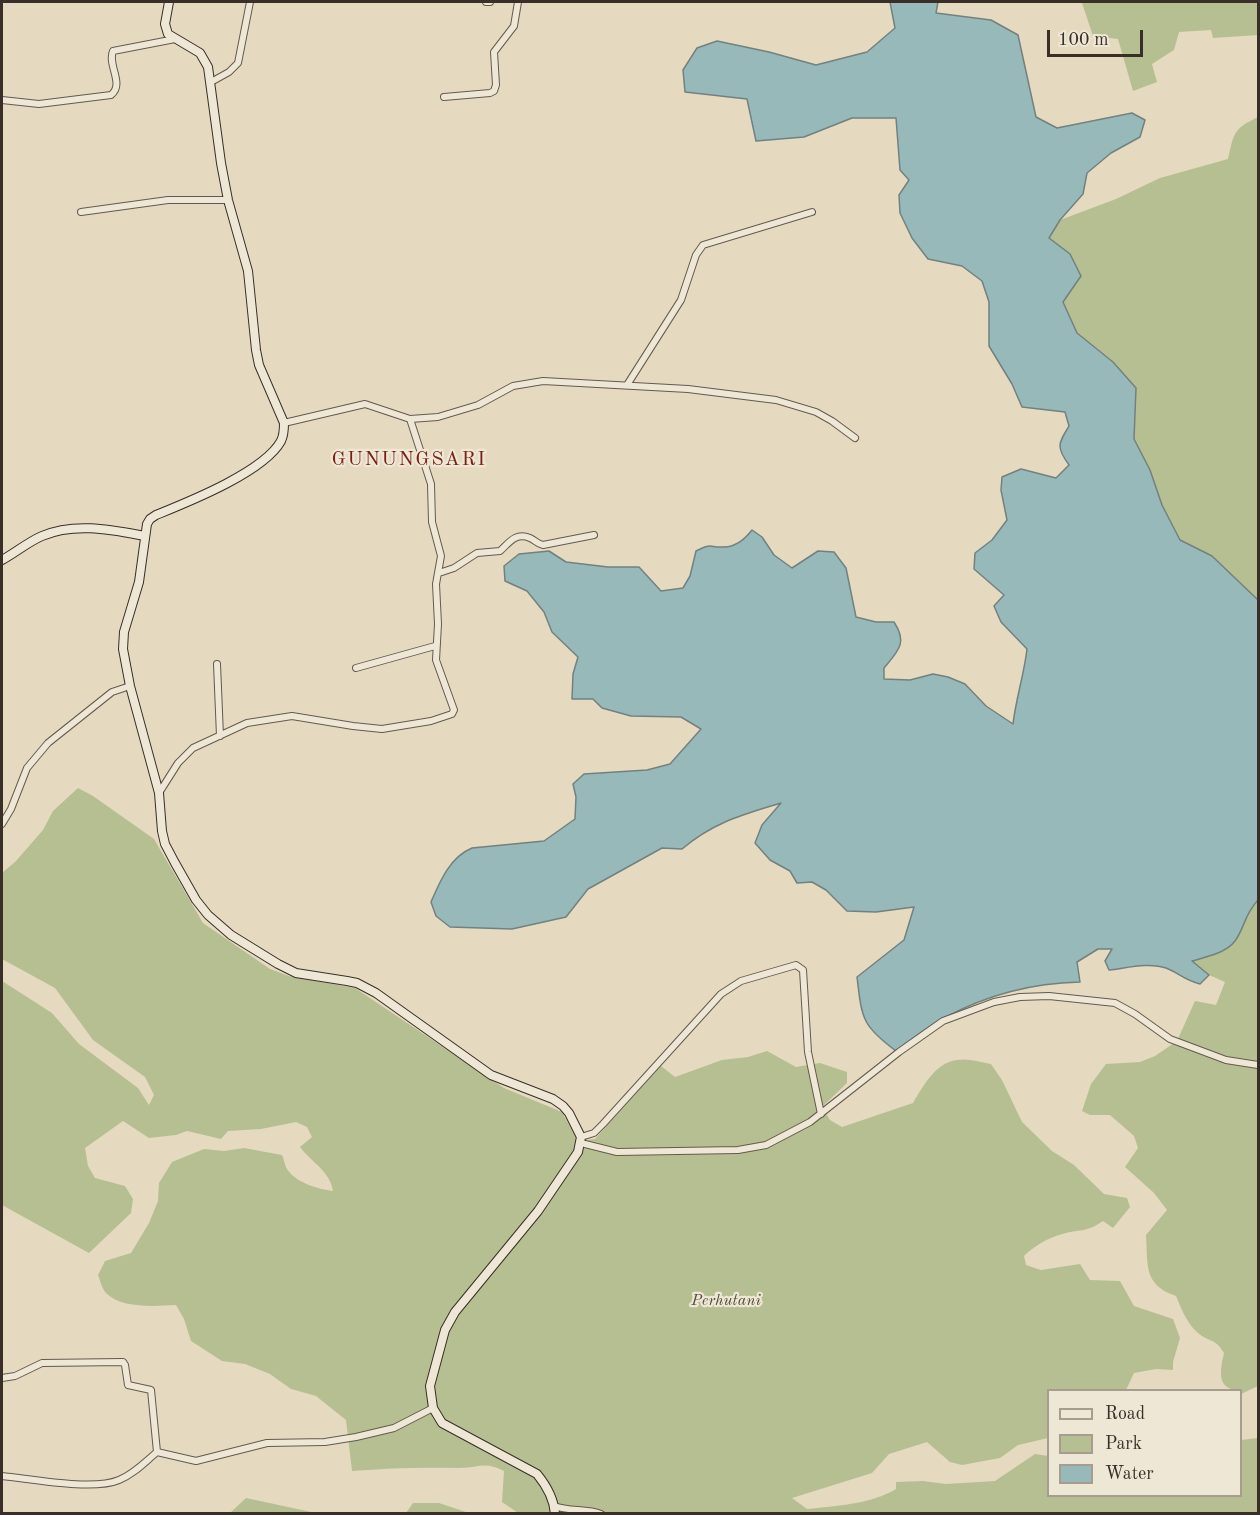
<!DOCTYPE html>
<style>
body{margin:0}
#map{position:relative;width:1260px;height:1515px;overflow:hidden;background:#e5dabf;font-family:"Old Standard TT",serif}
canvas{display:block}
.frame{position:absolute;inset:0;border:3px solid #3a2e28;pointer-events:none}
.legend{position:absolute;left:1047px;top:1389px;width:195px;height:108px;box-sizing:border-box;background:#eee7d5;border:2px solid #a69d90;margin:0;padding:8px 10px;list-style:none;font-size:18px;color:#3a2e28}
.legend li{display:flex;align-items:center;gap:12px;height:30px}
.legend b{width:30px;border:2px solid #a69d90}
.scale{position:absolute;left:1047px;top:30px;width:96px;height:27px;box-sizing:border-box;border:3px solid #3a2e28;border-top:0;padding-left:8px;font-size:18px;line-height:21px;white-space:nowrap;color:#3a2e28;-webkit-text-stroke:4px #eee7d5;paint-order:stroke}
</style>
<div id="map">
<canvas width="1260" height="1515"></canvas>
<div class="frame"></div>
<ul class="legend">
<li><b style="height:8px;background:#eee7d5"></b>Road</li>
<li><b style="height:16px;background:#b6bf91"></b>Park</li>
<li><b style="height:16px;background:#98b9ba"></b>Water</li>
</ul>
<div class="scale">100 m</div>
</div>
<script>
const ctx = document.querySelector('canvas').getContext('2d');
ctx.lineJoin = 'round';
function paint(path, color) { ctx.fillStyle = color; ctx.fill(path, 'evenodd'); }
function strokePath(path, color, width, dash) { ctx.strokeStyle = color; ctx.lineWidth = width; ctx.lineCap = dash ? 'butt' : 'round'; ctx.setLineDash(dash || []); ctx.stroke(path); }
function drawText(font, color, halo, rows, align = 'center') {
  ctx.font = font + ' "Old Standard TT",serif'; ctx.lineWidth = 4.5; ctx.setLineDash([]); ctx.textBaseline = 'middle'; ctx.strokeStyle = halo; ctx.fillStyle = color; for (const [text, x, y, turn = 0] of rows) {
    ctx.save(); ctx.translate(x, y); ctx.rotate((+turn || 0) * Math.PI / 180); ctx.textAlign = isNaN(turn) ? turn : align; if (halo) ctx.strokeText(text, 0, 0); ctx.fillText(text, 0, 0); ctx.restore();
  }
}
const green = new Path2D(`
 M 1075,2 L 1258,2 L 1258,35 L 1213,38 L 1211,30 L 1179,32 L 1174,50 L 1152,64 L 1157,82 L 1133,91 L 1118,39 L 1093,36 L 1082,3 Z
 M 1258,117 L 1258,600 L 1212,556 L 1180,540 L 1162,505 L 1150,470 L 1134,439 L 1136,388 L 1110,359 L 1077,333 L 1063,302 L 1049,238 L 1060,220 L 1116,199 L 1160,178 L 1228,159 C 1234,133 1233,129 1258,117 Z
 M 78,788 L 93,796 L 154,839 L 203,923 L 270,969 L 289,976 L 355,988 L 504,1088 L 562,1112 L 578,1141 L 595,1139 L 661,1066 L 675,1077 L 722,1060 L 748,1057 L 767,1051 L 796,1067 L 820,1063 L 847,1072 L 847,1083 L 822,1107 L 830,1120 L 842,1127 L 913,1103 C 924,1085 935,1063 957,1060 C 967,1058 981,1062 991,1064 L 1002,1080 L 1022,1122 L 1052,1151 L 1074,1165 L 1104,1194 L 1127,1198 L 1130,1207 L 1113,1228 L 1103,1221 C 1086,1233 1079,1229 1062,1234 C 1048,1238 1034,1246 1024,1256 L 1026,1265 L 1041,1270 L 1080,1264 L 1090,1280 L 1120,1281 L 1134,1306 L 1173,1319 L 1180,1338 L 1173,1362 L 1173,1370 L 1156,1369 L 1134,1373 L 1126,1390 L 1048,1390 L 1048,1438 L 1018,1445 L 1000,1458 L 962,1465 L 950,1462 L 927,1442 L 889,1454 L 872,1473 L 792,1498 L 807,1509 C 836,1506 871,1504 896,1489 L 896,1482 L 923,1481 L 946,1484 L 995,1481 L 1035,1454 L 1048,1456 L 1048,1496 L 1240,1496 L 1241,1440 L 1258,1438 L 1258,1513 L 518,1513 L 502,1502 L 504,1471 C 483,1461 480,1468 459,1468 C 423,1467 388,1468 352,1471 L 346,1420 L 316,1396 L 291,1389 L 270,1374 L 245,1364 L 222,1361 L 191,1341 L 184,1319 L 176,1305 C 156,1306 121,1309 106,1293 C 102,1289 100,1280 98,1275 L 105,1261 L 131,1253 L 149,1223 L 158,1201 L 159,1183 L 172,1162 L 204,1149 L 224,1151 L 244,1148 L 282,1155 C 284,1159 285,1166 287,1169 C 296,1183 318,1189 333,1191 C 330,1171 312,1163 300,1147 L 312,1137 L 307,1127 L 296,1122 L 261,1129 L 228,1131 L 221,1139 L 187,1131 L 176,1135 L 149,1138 L 123,1121 L 85,1148 L 88,1166 L 95,1178 L 125,1186 L 133,1199 L 131,1213 L 89,1253 L 2,1205 L 2,981 L 52,1013 L 79,1044 L 138,1088 L 149,1105 L 154,1095 L 145,1077 L 93,1040 L 55,988 L 2,959 L 2,873 L 16,861 L 43,830 L 53,811 Z
 M 1258,900 L 1258,1386 L 1241,1394 L 1240,1390 C 1216,1390 1220,1371 1224,1353 C 1216,1340 1214,1343 1202,1336 C 1188,1327 1182,1310 1176,1296 C 1143,1285 1148,1265 1146,1235 L 1167,1210 L 1154,1193 L 1125,1167 L 1138,1148 L 1134,1136 L 1110,1115 L 1090,1115 L 1082,1111 L 1091,1084 L 1106,1064 L 1140,1062 L 1155,1056 L 1177,1041 L 1195,1001 L 1216,1005 L 1225,982 L 1209,975 L 1192,961 L 1216,953 L 1234,942 L 1248,912 Z
 M 246,1498 L 316,1513 L 225,1513 L 230,1513 Z
 M 413,1503 L 439,1503 L 469,1513 L 406,1513 Z`);
const water = new Path2D(`
 M 890,2 L 938,2 L 936,13 L 991,20 L 1018,35 L 1036,117 L 1057,128 L 1132,113 L 1145,120 L 1140,137 L 1111,153 L 1087,173 L 1083,194 L 1060,220 L 1049,238 L 1070,254 L 1081,276 L 1063,302 L 1077,333 L 1113,362 L 1136,388 L 1134,439 L 1150,470 L 1162,505 L 1180,540 L 1212,556 L 1258,600 L 1258,900 C 1244,915 1245,927 1235,941 C 1226,953 1206,957 1192,961 L 1209,975 L 1200,984 C 1184,980 1179,973 1166,968 C 1149,962 1127,968 1109,970 L 1105,961 L 1112,949 L 1098,949 L 1077,962 L 1080,982 C 1034,983 987,995 946,1017 C 928,1026 912,1040 896,1051 C 861,1025 862,1018 857,977 L 904,940 L 914,907 L 876,912 L 847,911 L 826,890 L 812,882 L 797,883 L 790,871 L 770,860 L 755,843 L 762,825 L 781,803 C 742,815 714,822 682,849 L 662,848 L 588,889 L 566,917 L 512,929 L 450,927 L 436,916 L 431,902 C 440,881 450,857 472,848 L 544,841 L 575,819 L 576,797 L 573,784 L 584,774 L 647,770 L 670,764 L 701,729 L 681,717 L 631,716 L 602,708 L 593,699 L 572,699 L 573,674 L 578,657 L 552,632 L 544,612 L 527,591 L 505,581 L 504,566 L 519,554 L 549,551 L 566,562 L 608,567 L 639,567 L 661,591 L 683,588 L 690,576 L 696,551 C 714,542 709,548 724,547 C 736,547 745,539 752,530 L 762,537 L 774,555 L 792,568 L 818,551 L 834,552 L 846,568 L 856,617 L 876,622 L 894,622 C 908,643 898,651 884,668 L 884,679 L 910,680 L 933,674 L 948,677 L 965,684 L 986,706 L 1013,724 C 1016,698 1024,675 1027,649 L 1001,622 L 994,606 L 1004,595 L 974,569 L 975,553 L 992,540 L 1007,520 L 1001,490 L 1002,477 L 1021,469 L 1056,478 L 1069,465 C 1056,447 1058,444 1069,426 L 1065,412 L 1022,407 L 1012,384 L 989,346 L 989,302 L 982,281 L 962,266 L 928,259 L 912,238 L 900,213 L 899,195 L 909,180 L 900,170 L 896,118 L 852,118 L 804,137 L 756,141 L 747,99 L 685,92 L 683,70 L 697,48 L 717,41 L 769,52 L 816,65 L 867,52 L 895,28 Z`);
const street = new Path2D(`
 M 486,2 L 490,2
 M 211,82 L 229,72 L 238,63 L 250,2
 M 444,97 L 490,93 L 494,91 L 496,85 L 494,52 L 514,26 L 518,2
 M 2,100 L 39,104 L 111,95 C 125,84 107,65 113,51 L 175,39
 M 81,212 L 168,200 L 228,200
 M 627,385 L 681,300 L 696,255 L 703,245 L 812,212
 M 284,423 L 365,404 L 410,419 L 438,417 L 478,405 L 513,386 L 543,381 L 688,389 L 776,400 L 816,412 L 832,421 L 855,438
 M 439,573 L 454,568 L 477,553 L 500,551 C 509,543 515,532 530,538 C 535,540 537,544 543,545 L 594,535
 M 217,664 L 220,736
 M 356,668 L 435,646
 M 159,793 L 178,763 L 193,748 L 247,723 L 292,716 L 353,726 L 382,729 L 431,721 L 452,714 L 454,710 L 436,660 L 438,624 L 436,584 L 441,556 L 432,522 L 431,484 L 410,419
 M 2,824 L 11,809 L 27,768 L 48,743 L 112,692 L 130,686
 M 581,1137 L 594,1133 L 603,1124 L 721,994 L 741,981 L 796,965 L 803,970 L 808,1052 L 821,1114
 M 581,1143 L 617,1152 L 738,1150 L 766,1145 L 810,1122 L 899,1052 L 943,1021 L 994,1002 L 1020,997 L 1049,996 L 1115,1003 L 1135,1014 L 1170,1039 L 1226,1060 L 1258,1065
 M 2,1378 L 15,1376 L 42,1363 L 123,1362 L 125,1365 L 128,1385 L 151,1390 L 157,1452
 M 2,1476 C 32,1479 93,1491 119,1480 C 134,1474 145,1462 157,1452 L 196,1461 L 267,1443 L 325,1442 L 356,1437 L 394,1428 L 433,1408
 M 554,1506 C 570,1512 586,1508 601,1514`);
const secondary = new Path2D(`
 M 169,2 L 165,24 L 168,34 L 200,53 L 208,67 L 221,163 L 228,200 L 248,271 L 256,350 L 259,365 L 284,423 C 284,429 284,435 281,441 C 264,472 188,502 156,515 L 150,519 L 147,524 L 139,582 L 124,632 L 123,649 L 130,686 L 159,793 L 162,831 L 165,844 L 175,863 L 196,900 L 208,915 L 231,935 L 278,964 L 296,973 L 347,981 L 357,983 L 376,993 L 491,1075 L 553,1099 L 563,1106 L 569,1113 L 581,1137 L 578,1152 L 538,1211 L 455,1312 L 445,1330 L 430,1386 L 433,1408 L 442,1423 L 537,1474 C 546,1485 554,1499 555,1514
 M 2,560 C 15,553 28,542 42,536 C 75,522 112,530 145,536`);
const parkNames = [
 ["Perhutani",726,1301]
];
const quarterNames = [
 ["GUNUNGSARI",409,460]
];
paint(green, '#b6bf91');
paint(water, '#98b9ba');
strokePath(water, '#728180', 1.5);
strokePath(street, '#65594e', 8);
strokePath(secondary, '#3a2e28', 10);
strokePath(street, '#eee7d5', 6);
strokePath(secondary, '#eee7d5', 8);
drawText('italic 16px', '#534b3d', '#eee7d5', parkNames);
ctx.letterSpacing = '1.5px';
drawText('20px', '#7a1f14', '#eee7d5', quarterNames);
ctx.letterSpacing = '0px';
</script>
